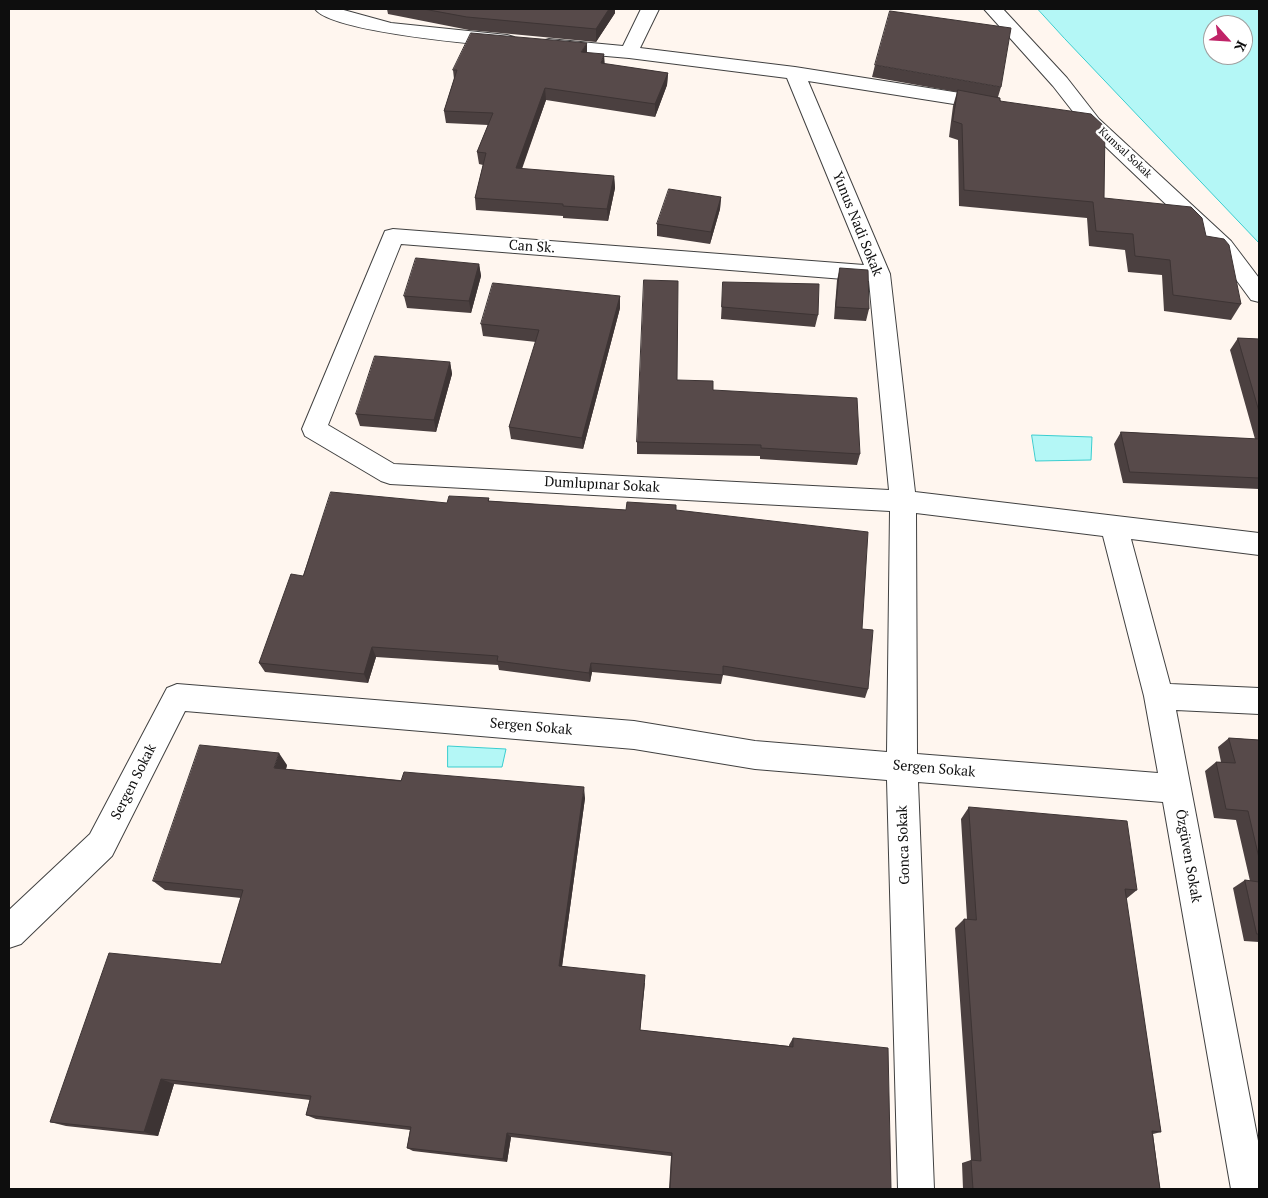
<!DOCTYPE html>
<meta charset="utf-8">
<style>
body{margin:0}
#map{position:relative;width:1268px;height:1198px;overflow:hidden;background:#fff6ef;font-family:"PT Serif",serif}
canvas{display:block}
.frame{position:absolute;inset:0;border:10px solid #0e0e0e;pointer-events:none}
.north{position:absolute;left:1203px;top:15px;width:50px;height:50px;box-sizing:border-box;background:#fff;border:1px solid #9f9f9f;border-radius:50%;rotate:116deg;font-size:14px;font-weight:700;line-height:20px;text-align:center;color:#0e0e0e}
.north::after{content:'';display:block;margin:auto;width:18px;height:22px;background:#c02468;clip-path:polygon(50% 0,100% 100%,50% 72%,0 100%)}
</style>
<div id="map">
<canvas width="1268" height="1198"></canvas>
<div class="frame"></div>
<div class="north">K</div>
</div>
<script>
const ctx = document.querySelector('canvas').getContext('2d');
ctx.lineJoin = 'round';
function paint(path, color) { ctx.fillStyle = color; ctx.fill(path, 'evenodd'); }
function strokePath(path, color, width, dash) { ctx.strokeStyle = color; ctx.lineWidth = width; ctx.lineCap = dash ? 'butt' : 'round'; ctx.setLineDash(dash || []); ctx.stroke(path); }
function drawText(font, color, halo, rows, align = 'center') {
  ctx.font = font + ' "PT Serif",serif'; ctx.lineWidth = 5; ctx.setLineDash([]); ctx.textBaseline = 'middle'; ctx.strokeStyle = halo; ctx.fillStyle = color; for (const [text, x, y, turn = 0] of rows) {
    ctx.save(); ctx.translate(x, y); ctx.rotate((+turn || 0) * Math.PI / 180); ctx.textAlign = isNaN(turn) ? turn : align; if (halo) ctx.strokeText(text, 0, 0); ctx.fillText(text, 0, 0); ctx.restore();
  }
}
const water = new Path2D(`
 M 1038,9 L 1259,9 L 1259,243 L 1065,39 ZM 1213,25 L 1243,25 L 1243,55 L 1213,55 Z
 M 1032,435 L 1092,437 L 1091,460 L 1036,461 Z
 M 448,746 L 506,749 L 502,767 L 448,767 Z`);
const minor = new Path2D(`
 M 315,9 L 340,9 L 391,23 L 507,35 L 514,37 L 516,41 L 514,45 L 507,47 C 475,44 331,32 315,9 Z
 M 641,9 L 659,9 L 640,48 L 795,67 L 992,98 L 999,100 L 1002,104 L 999,108 L 992,110 L 808,81 L 890,274 L 915,492 L 1259,533 L 1259,555 L 1131,539 L 1170,684 L 1259,688 L 1259,714 L 1176,710 L 1259,1146 L 1259,1189 L 1231,1189 L 1163,802 L 918,782 L 934,1189 L 898,1189 L 887,780 L 755,769 L 634,749 L 185,711 L 112,856 L 21,944 L 9,948 L 9,910 L 90,834 L 167,688 L 177,684 L 634,721 L 755,741 L 887,752 L 890,511 L 390,484 L 381,481 L 305,436 L 302,429 L 385,231 L 393,229 L 864,265 L 787,78 L 629,58 L 549,51 L 542,49 L 540,45 L 542,41 L 549,39 L 623,46 ZM 401,244 L 869,281 L 889,490 L 394,464 L 328,425 ZM 916,513 L 1103,536 L 1144,696 L 1158,773 L 917,754 Z
 M 984,9 L 1003,9 L 1067,78 L 1099,119 L 1231,241 L 1259,278 L 1259,302 L 1251,300 L 1215,251 L 1085,127 L 1053,86 Z`);
const wall = new Path2D(`
 M 387,9 L 615,9 L 615,13 L 596,42 L 469,30 L 388,14 Z
 M 587,53 L 605,64 L 668,73 L 667,85 L 655,117 L 546,100 L 522,169 L 614,176 L 615,188 L 608,221 L 563,218 L 563,216 L 476,210 L 475,198 L 483,165 L 479,164 L 477,152 L 488,125 L 446,123 L 444,111 L 454,79 L 453,70 Z
 M 875,65 L 1001,87 L 998,97 L 1000,101 L 1104,198 L 1206,236 L 1241,304 L 1231,320 L 1164,311 L 1162,275 L 1128,272 L 1125,250 L 1089,246 L 1087,218 L 959,206 L 958,140 L 949,137 L 953,106 L 957,92 L 872,77 Z
 M 721,197 L 720,209 L 710,244 L 657,236 L 657,224 Z
 M 479,264 L 481,276 L 471,313 L 407,308 L 404,296 Z
 M 840,268 L 869,309 L 866,321 L 834,319 L 837,280 Z
 M 723,282 L 818,315 L 815,327 L 721,319 Z
 M 620,296 L 620,308 L 583,449 L 511,439 L 509,427 L 536,342 L 483,336 L 481,324 Z
 M 1238,338 L 1259,339 L 1259,489 L 1123,483 L 1114,444 L 1121,432 L 1255,439 L 1230,350 Z
 M 450,362 L 452,374 L 436,432 L 360,426 L 356,414 Z
 M 677,380 L 713,390 L 860,454 L 857,465 L 760,459 L 760,456 L 637,454 L 637,442 Z
 M 489,498 L 489,501 L 626,510 L 676,510 L 862,629 L 868,689 L 865,698 L 723,675 L 721,684 L 592,672 L 590,682 L 499,670 L 498,665 L 376,657 L 368,683 L 265,672 L 259,663 L 303,576 L 447,503 Z
 M 1229,738 L 1259,740 L 1259,942 L 1244,941 L 1233,888 L 1245,880 L 1250,881 L 1236,820 L 1214,818 L 1205,771 L 1216,762 L 1221,762 L 1218,747 Z
 M 287,765 L 286,769 L 585,798 L 562,966 L 645,983 L 640,1030 L 789,1046 L 789,1045 L 793,1038 L 891,1189 L 669,1189 L 671,1156 L 511,1137 L 507,1162 L 413,1151 L 407,1148 L 410,1130 L 316,1119 L 306,1115 L 310,1100 L 174,1084 L 158,1136 L 66,1126 L 50,1122 L 221,964 L 241,898 L 165,890 L 153,881 Z
 M 969,807 L 1137,890 L 1126,899 L 1161,1132 L 1153,1134 L 1160,1189 L 963,1189 L 962,1163 L 971,1160 L 955,928 L 964,919 L 967,919 L 961,819 Z`);
const shadedWall = new Path2D(`
 M 609,9 L 615,9 L 615,13 L 596,42 L 596,29 Z
 M 587,43 L 587,55 L 581,52 Z
 M 604,54 L 605,67 L 601,63 Z
 M 668,73 L 667,85 L 655,117 L 655,104 Z
 M 545,88 L 546,100 L 517,181 L 516,168 Z
 M 614,176 L 615,188 L 608,221 L 607,209 Z
 M 721,197 L 720,209 L 710,244 L 711,232 Z
 M 479,264 L 481,276 L 471,313 L 469,301 Z
 M 620,296 L 620,308 L 583,449 L 582,438 Z
 M 450,362 L 452,374 L 436,432 L 434,420 Z
 M 372,647 L 376,657 L 368,683 L 364,674 Z
 M 591,663 L 592,672 L 590,682 L 589,673 Z
 M 279,753 L 287,765 L 283,780 L 274,768 Z
 M 584,787 L 585,798 L 561,974 L 559,966 Z
 M 161,1079 L 174,1084 L 158,1136 L 144,1132 Z
 M 507,1133 L 511,1137 L 507,1162 L 503,1159 Z`);
const building = new Path2D(`
 M 424,9 L 609,9 L 596,29 L 467,17 Z
 M 890,11 L 1011,28 L 1001,87 L 875,65 Z
 M 471,33 L 587,43 L 581,52 L 604,54 L 601,63 L 668,73 L 655,104 L 545,88 L 516,168 L 614,176 L 607,209 L 563,206 L 563,204 L 475,198 L 486,153 L 477,152 L 493,113 L 444,111 L 457,70 L 453,70 Z
 M 958,90 L 1000,98 L 1000,101 L 1091,114 L 1105,127 L 1104,198 L 1191,207 L 1202,218 L 1206,236 L 1224,239 L 1229,245 L 1241,304 L 1173,295 L 1170,260 L 1135,256 L 1133,234 L 1096,231 L 1093,202 L 964,190 L 962,124 L 953,121 Z
 M 669,189 L 721,197 L 711,232 L 657,224 Z
 M 416,258 L 479,264 L 469,301 L 404,296 Z
 M 840,268 L 868,270 L 869,309 L 836,307 Z
 M 644,280 L 678,281 L 677,380 L 713,381 L 713,390 L 857,398 L 860,454 L 761,448 L 761,445 L 637,442 Z
 M 723,282 L 819,284 L 818,315 L 722,307 Z
 M 493,283 L 620,296 L 582,438 L 509,427 L 539,330 L 481,324 Z
 M 1238,338 L 1259,339 L 1259,411 Z
 M 375,356 L 450,362 L 434,420 L 356,414 Z
 M 1121,432 L 1259,439 L 1259,478 L 1130,472 Z
 M 331,492 L 447,503 L 449,496 L 489,498 L 488,501 L 626,510 L 627,502 L 676,505 L 676,510 L 868,532 L 862,629 L 873,630 L 868,689 L 723,666 L 723,675 L 591,663 L 589,673 L 497,661 L 498,656 L 372,647 L 364,674 L 259,663 L 291,574 L 303,576 Z
 M 1229,738 L 1259,740 L 1259,858 L 1248,811 L 1226,809 L 1216,762 L 1235,763 Z
 M 200,745 L 279,753 L 274,768 L 401,781 L 404,772 L 584,787 L 559,966 L 645,975 L 640,1030 L 793,1047 L 793,1038 L 888,1048 L 891,1189 L 670,1189 L 672,1153 L 507,1133 L 503,1159 L 407,1148 L 411,1127 L 306,1115 L 311,1096 L 161,1079 L 144,1132 L 50,1122 L 109,953 L 221,964 L 243,890 L 153,881 Z
 M 969,807 L 1127,821 L 1137,890 L 1125,889 L 1161,1132 L 1152,1131 L 1160,1189 L 973,1189 L 971,1160 L 981,1161 L 964,919 L 976,920 Z
 M 1245,880 L 1259,882 L 1259,934 L 1257,934 Z`);
const farStreetnames = [
 ["Kumsal Sokak",1125,153,43]
];
const streetNames = [
 ["Yunus Nadi Sokak",857,224,68],
 ["Can Sk.",532,247,4],
 ["Dumlupınar Sokak",602,485,3],
 ["Sergen Sokak",531,727,5],
 ["Sergen Sokak",934,769,5],
 ["Sergen Sokak",134,782,-63],
 ["Gonca Sokak",904,845,-92],
 ["Özgüven Sokak",1188,856,80]
];
paint(water, '#b4f7f6');
strokePath(water, '#3acdcf', 1);
strokePath(minor, '#414141', 2);
paint(minor, '#fff');
paint(wall, '#4b4040');
paint(shadedWall, '#3d3434');
paint(building, '#574a4a');
strokePath(building, '#3d3434', 1);
drawText('11px', '#0e0e0e', '#fff', farStreetnames);
drawText('14px', '#0e0e0e', '#fff', streetNames);
</script>
